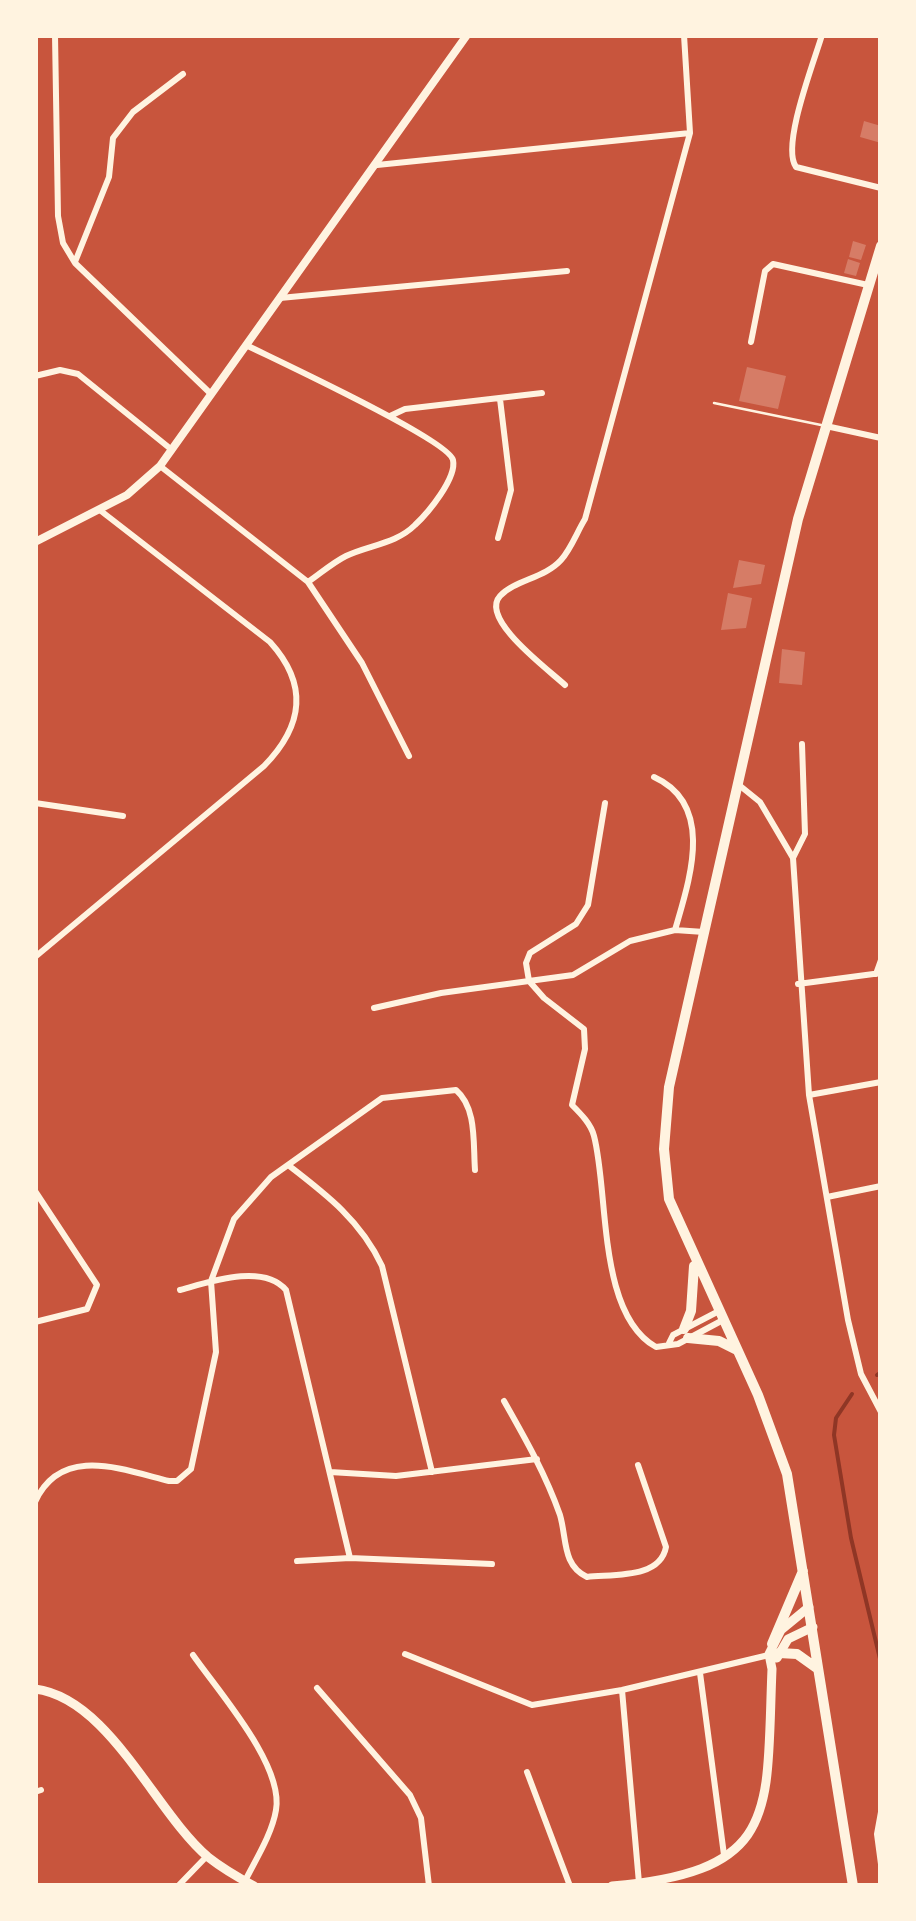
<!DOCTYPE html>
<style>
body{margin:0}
#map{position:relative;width:916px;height:1921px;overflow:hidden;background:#c8553d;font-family:Quicksand,sans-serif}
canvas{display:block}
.frame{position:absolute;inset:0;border:38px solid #fff3e0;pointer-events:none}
</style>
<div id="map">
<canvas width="916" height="1921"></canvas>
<div class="frame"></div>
</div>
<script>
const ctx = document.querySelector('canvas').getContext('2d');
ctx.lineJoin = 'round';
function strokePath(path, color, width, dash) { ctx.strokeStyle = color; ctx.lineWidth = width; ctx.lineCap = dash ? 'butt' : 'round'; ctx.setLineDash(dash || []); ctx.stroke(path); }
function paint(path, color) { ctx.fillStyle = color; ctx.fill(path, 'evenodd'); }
const stream = new Path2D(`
 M 877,1375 L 881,1372
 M 852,1394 L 836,1418 L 834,1435 L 851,1538 L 881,1663`);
const building = new Path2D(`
 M 864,121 L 881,126 L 881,143 L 860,137 Z
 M 853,241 L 866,245 L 861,260 L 849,257 Z
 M 848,259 L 860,263 L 856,276 L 844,273 Z
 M 747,367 L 786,376 L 778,409 L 739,401 Z
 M 739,560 L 765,565 L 761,584 L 733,588 Z
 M 728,593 L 752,598 L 746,628 L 721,630 Z
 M 782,649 L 805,652 L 802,685 L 779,683 Z`);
const service = new Path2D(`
 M 714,403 L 821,425`);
const minor = new Path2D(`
 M 55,35 L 58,216 L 63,243 L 75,263 L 211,394
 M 822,35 C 814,62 781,146 796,167 L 881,188
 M 377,165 L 690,133
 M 75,262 L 109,177 L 113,138 L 133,112 L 183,74
 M 280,298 L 567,271
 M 751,342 L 765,271 L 773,264 L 868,285
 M 246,345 C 274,359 449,440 453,460 C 457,478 428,513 415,525 C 396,544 369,545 346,556 C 332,563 320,574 308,582
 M 35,376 L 60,370 L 78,374 L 172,450
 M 390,416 L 405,409 L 542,393
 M 826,426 L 881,438
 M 160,466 L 308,582 L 362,663 L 409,756
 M 498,538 L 511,490 L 500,399
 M 565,685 C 549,670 479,619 500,596 C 515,580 545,578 561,560 C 571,549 577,532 585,519 L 690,133 L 684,35
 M 654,777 C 716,805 689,881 675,930
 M 739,785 L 760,802 L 793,858 L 809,1095 L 848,1320 L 861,1374 L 881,1412
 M 35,803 L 123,816
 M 605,803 L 588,905 L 576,924 L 530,953 L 526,963 L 529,981 L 544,998 L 584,1029 L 585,1049 L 572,1105 C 581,1114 591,1124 594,1136 C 609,1193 597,1314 656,1347 L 678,1344 L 723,1320
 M 793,858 L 805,834 L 802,744
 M 35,957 L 264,766 C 303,726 309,685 270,642 L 101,511
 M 876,974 L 881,960
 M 798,984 L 881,973
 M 374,1008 L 441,993 L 573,975 L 630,941 L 675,930 L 704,932
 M 809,1095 L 881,1082
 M 288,1165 C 327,1195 361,1221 382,1266 L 432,1472
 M 35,1191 L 97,1285 L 87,1309 L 35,1322
 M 827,1197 L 881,1186
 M 180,1290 C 209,1282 263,1263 286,1290 L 350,1558
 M 669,1343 L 673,1335 L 719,1311
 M 504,1401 C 525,1438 546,1475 560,1515 C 567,1539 562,1565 587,1577 C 614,1574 660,1579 666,1547 L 638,1465
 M 330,1472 L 396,1476 L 537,1459
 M 35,1502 C 61,1445 121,1469 169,1481 L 177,1481 L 191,1469 L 216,1352 L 211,1281 L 234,1219 L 271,1177 L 382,1098 L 456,1090 C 477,1108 473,1143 475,1170
 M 297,1561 L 350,1558 L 492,1564
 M 405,1654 L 532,1705 L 622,1690 L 773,1654
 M 193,1655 C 218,1691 284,1765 276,1810 C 272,1834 256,1859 245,1881
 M 700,1673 L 724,1855
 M 317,1688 L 410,1795 L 421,1818 L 429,1886
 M 622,1690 L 639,1883
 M 527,1772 L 570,1886
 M 35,1792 L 41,1790
 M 881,1812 L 877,1834 L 881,1864
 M 178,1886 L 207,1856`);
const tertiary = new Path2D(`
 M 35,542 L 127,495 L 160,466 L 467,35`);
const secondary = new Path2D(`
 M 777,1658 L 788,1639 L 813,1627
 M 35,1689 C 109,1698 155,1812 208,1857 C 222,1868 239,1878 254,1886
 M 612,1886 C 781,1871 766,1813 772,1669 L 769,1654 L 781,1630 L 809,1607`);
const primary = new Path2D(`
 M 684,1329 L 691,1311 L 694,1266
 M 688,1338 L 719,1341 L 735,1349
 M 772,1644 L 803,1571
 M 779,1653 L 797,1654 L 818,1669
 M 853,1886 L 787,1474 L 758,1395 L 669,1199 L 664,1149 L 669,1087 L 798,519 L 881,246`);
strokePath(stream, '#8f3625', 4);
paint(building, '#d67c66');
strokePath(service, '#fff3e0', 2.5);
strokePath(minor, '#fff3e0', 6);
strokePath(tertiary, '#fff3e0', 8);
strokePath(secondary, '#fff3e0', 9);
strokePath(primary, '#fff3e0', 10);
</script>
